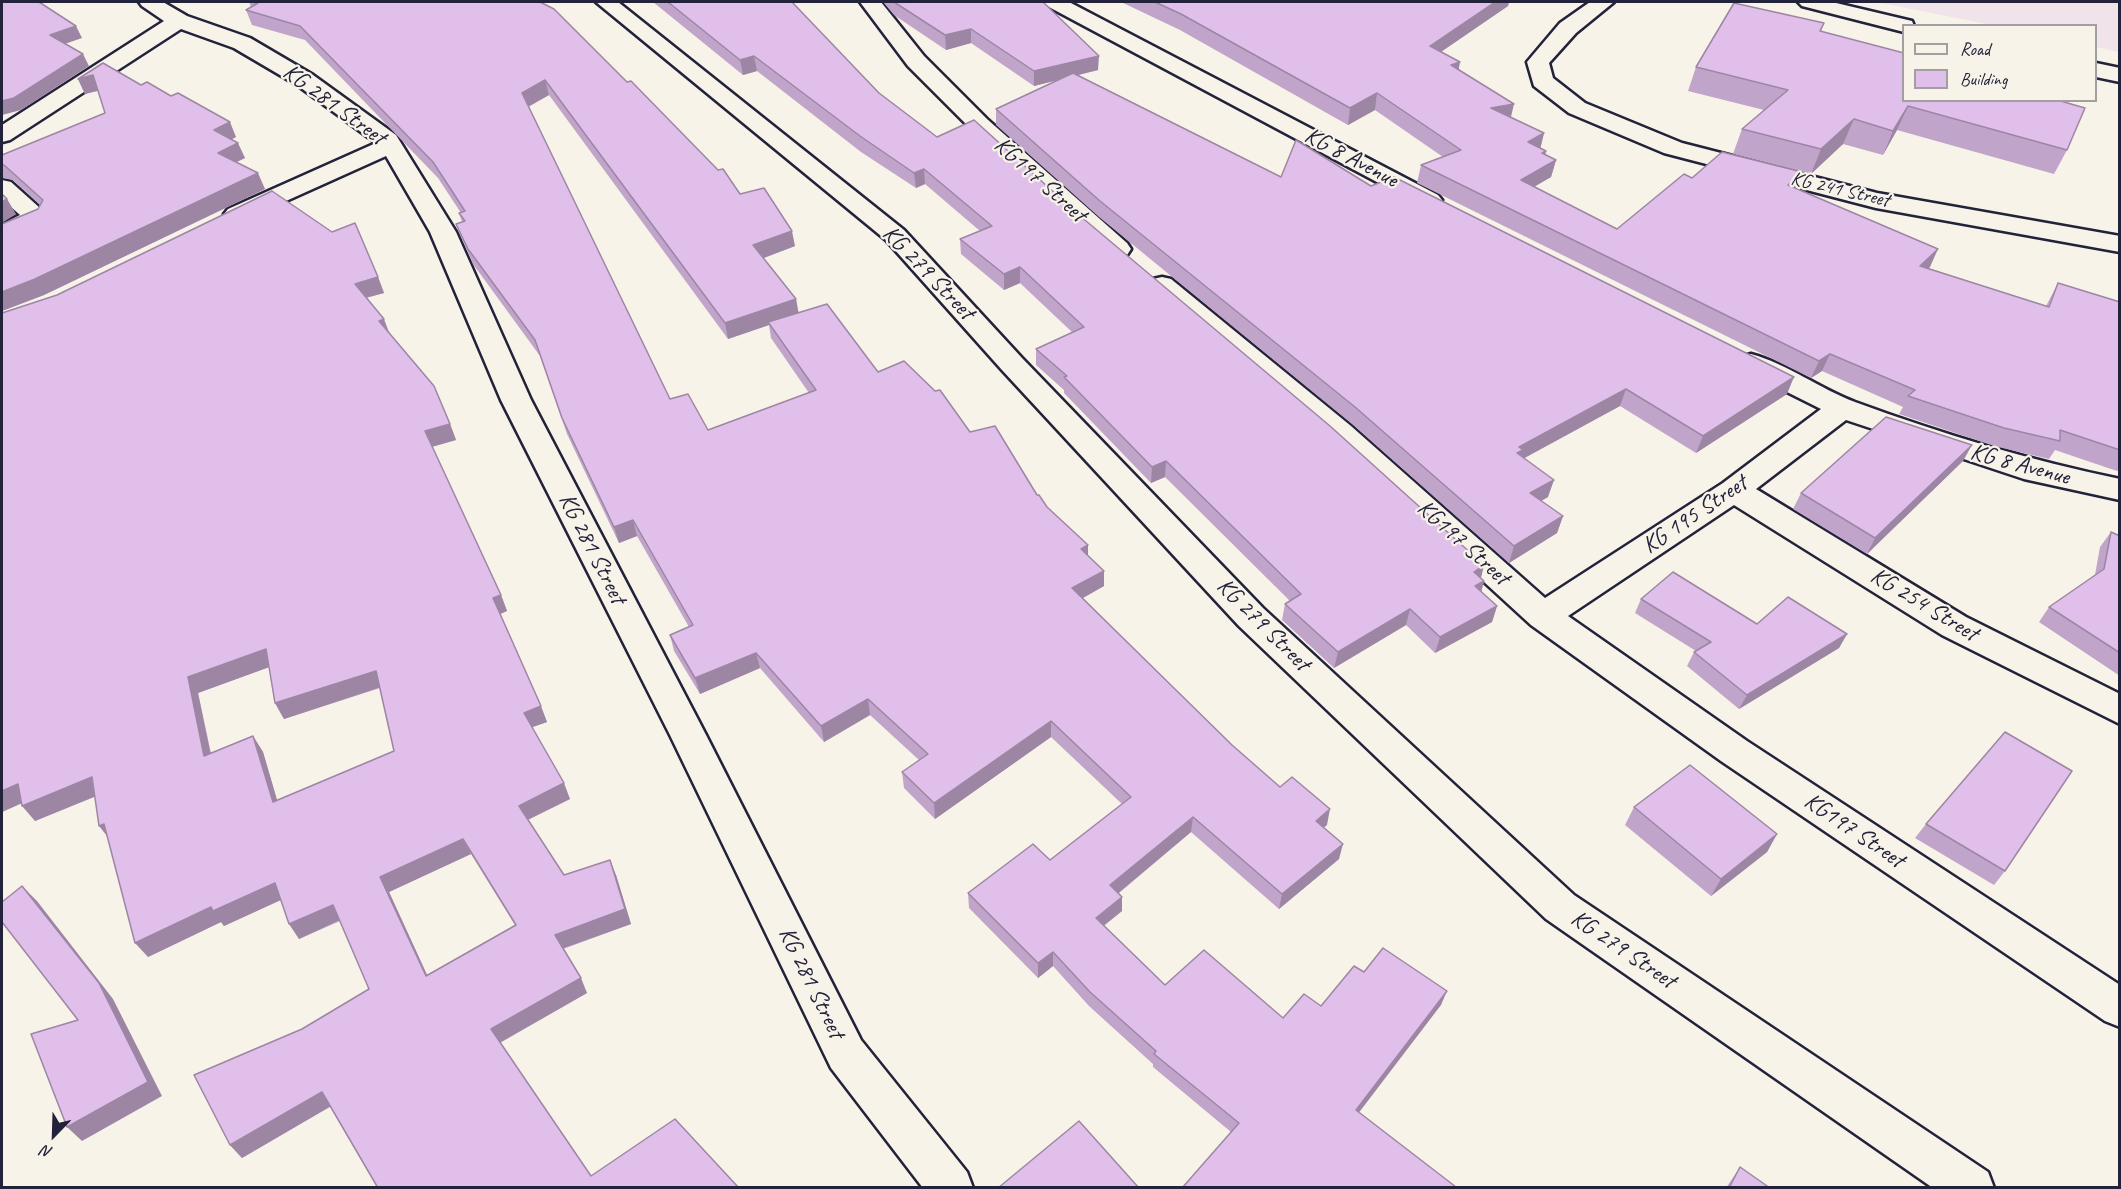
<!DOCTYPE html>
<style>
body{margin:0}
#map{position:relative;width:2121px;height:1189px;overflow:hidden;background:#f7f3e8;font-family:Caveat,sans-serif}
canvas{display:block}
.frame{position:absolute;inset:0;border:3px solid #22223b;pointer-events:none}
.legend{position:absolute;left:1902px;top:24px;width:195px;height:78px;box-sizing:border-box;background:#f7f3e8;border:2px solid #a29fa3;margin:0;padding:8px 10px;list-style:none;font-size:18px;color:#22223b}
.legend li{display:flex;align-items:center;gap:12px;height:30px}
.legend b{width:30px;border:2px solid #a29fa3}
.north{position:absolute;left:24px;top:1105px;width:60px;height:60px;-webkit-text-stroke:4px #f7f3e8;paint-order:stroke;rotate:203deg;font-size:16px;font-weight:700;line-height:24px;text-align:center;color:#22223b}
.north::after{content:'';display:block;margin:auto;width:21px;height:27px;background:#22223b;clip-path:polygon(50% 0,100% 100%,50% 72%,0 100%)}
</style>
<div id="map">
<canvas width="2121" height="1189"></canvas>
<div class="frame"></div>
<ul class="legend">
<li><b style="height:8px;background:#f7f3e8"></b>Road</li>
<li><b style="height:16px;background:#e0bfeb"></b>Building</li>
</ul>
<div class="north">N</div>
</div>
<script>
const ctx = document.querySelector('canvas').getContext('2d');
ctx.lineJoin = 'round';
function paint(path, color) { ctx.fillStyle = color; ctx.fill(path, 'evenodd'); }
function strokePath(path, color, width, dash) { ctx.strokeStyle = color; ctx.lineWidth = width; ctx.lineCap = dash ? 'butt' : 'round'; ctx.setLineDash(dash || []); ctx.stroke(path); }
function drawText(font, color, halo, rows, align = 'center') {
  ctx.font = font + ' Caveat,sans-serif'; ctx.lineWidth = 4.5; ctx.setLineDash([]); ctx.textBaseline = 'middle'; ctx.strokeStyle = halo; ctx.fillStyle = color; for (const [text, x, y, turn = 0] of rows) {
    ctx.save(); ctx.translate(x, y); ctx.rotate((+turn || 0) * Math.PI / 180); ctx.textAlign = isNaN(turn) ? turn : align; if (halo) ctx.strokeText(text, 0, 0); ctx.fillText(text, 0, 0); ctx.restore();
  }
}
const built = new Path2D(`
 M 1876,2 L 2119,2 L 2119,52 L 2096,47 L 2096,26 L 1992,25 Z`);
const minor = new Path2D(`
 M 139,2 L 163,2 L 187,16 L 250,38 L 313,75 L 396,135 L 456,232 L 531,400 L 706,735 L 861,1040 L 967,1172 L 973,1188 L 923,1188 L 831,1068 L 670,735 L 501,400 L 430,232 L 386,156 L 246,219 L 237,222 L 228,219 L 224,214 L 228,209 L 376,143 L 297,85 L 234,48 L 181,29 L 10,140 L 2,142 L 2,125 L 164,21 L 142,6 Z
 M 596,2 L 618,2 L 904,230 L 1022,358 L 1263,608 L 1574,895 L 1988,1172 L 1994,1188 L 1933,1188 L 1546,919 L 1239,626 L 1002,370 L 886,240 Z
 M 860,2 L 881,2 L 924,56 L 987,119 L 1127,243 L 1131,249 L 1127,255 L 1118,257 L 1109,255 L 971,129 L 908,66 Z
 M 1043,2 L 1069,2 L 1438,195 L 1442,200 L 1438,205 L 1429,208 L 1420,205 L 1047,6 Z
 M 1590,2 L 1614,2 L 1576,33 L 1549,63 L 1553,78 L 1585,103 L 1682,143 L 1877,193 L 2120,236 L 2120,252 L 1876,208 L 1664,153 L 1569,113 L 1534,86 L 1527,62 L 1560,23 Z
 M 1798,2 L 1832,2 L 1912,21 L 1914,26 L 1904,26 L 1904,32 L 1802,6 Z
 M 2096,63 L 2120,68 L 2120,82 L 2096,77 Z
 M 2,180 L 11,182 L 50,217 L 46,222 L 2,242 L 2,224 L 20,215 L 2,199 Z
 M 1162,277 L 1171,279 L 1351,426 L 1545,598 L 1723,483 L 1821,409 L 1741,369 L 1737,363 L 1741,357 L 1751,354 C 1788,364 1820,389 1855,402 C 1942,434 2029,460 2120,479 L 2120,500 L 2024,479 L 1846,420 L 1756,489 L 1966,617 L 2120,694 L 2120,724 L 1942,635 L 1734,505 L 1568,616 L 1747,741 L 2120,985 L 2120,1027 L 2105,1021 L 1721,761 L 1531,625 L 1329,440 L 1153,291 L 1149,285 L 1153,279 Z`);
const wall = new Path2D(`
 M 249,2 L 540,2 L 795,246 L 763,258 L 796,299 L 798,313 L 878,372 L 970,432 L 1037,495 L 1047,507 L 1088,555 L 1104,586 L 1083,598 L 1232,745 L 1280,787 L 1327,825 L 1323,827 L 1339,859 L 1279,909 L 1191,832 L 1119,893 L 1122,897 L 1122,911 L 1104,926 L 1165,985 L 1283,1018 L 1321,1006 L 1364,972 L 1441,1005 L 1231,1132 L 1153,1067 L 1153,1064 L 1089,1006 L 1053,966 L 1038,978 L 969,908 L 968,893 L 1050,860 L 1122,804 L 1051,737 L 935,819 L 904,788 L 902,772 L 919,760 L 870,715 L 824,742 L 760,668 L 700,694 L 674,651 L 670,635 L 689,627 L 637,536 L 619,543 L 567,434 L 540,356 L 473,264 L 462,239 L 456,224 L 462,222 L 459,213 L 461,213 L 438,178 L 305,40 L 252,25 L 246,10 L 251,7 ZM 549,95 L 728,339 L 769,325 L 771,338 L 809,393 L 708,430 L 670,399 L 528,107 Z
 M 653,2 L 792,2 L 879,93 L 937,137 L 1079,215 L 1484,565 L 1481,578 L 1484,581 L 1481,592 L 1497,606 L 1492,622 L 1435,653 L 1406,625 L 1334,668 L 1282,620 L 1285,604 L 1290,601 L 1165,477 L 1151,483 L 1064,393 L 1064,390 L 1036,365 L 1036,349 L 1073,333 L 1020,283 L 1004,290 L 961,254 L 960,239 L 980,231 L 925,184 L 916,188 L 861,152 L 757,71 L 743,75 Z
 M 883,2 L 1043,2 L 1098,70 L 1078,75 L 1281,177 L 1371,186 L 1787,394 L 1696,453 L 1620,406 L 1524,458 L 1548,497 L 1541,501 L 1563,516 L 1557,533 L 1509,563 L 1352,424 L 1099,217 L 996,125 L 996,109 L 1057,80 L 1034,86 L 971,43 L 946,50 L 894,15 Z
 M 1121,2 L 1509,2 L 1508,6 L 1441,52 L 1458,70 L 1511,117 L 1544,133 L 1540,148 L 1546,151 L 1545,155 L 1556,160 L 1551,177 L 1534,187 L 1617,229 L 1692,178 L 1802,172 L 1795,188 L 1930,267 L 1928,268 L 2046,306 L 2058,283 L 2120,302 L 2120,468 L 2117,471 L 2055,450 L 2049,459 L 1994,446 L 1899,414 L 1903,407 L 1822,371 L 1811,378 L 1417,183 L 1421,165 L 1443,157 L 1375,110 L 1348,125 L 1180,30 Z
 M 1824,23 L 1821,31 L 2067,150 L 2054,174 L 1897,130 L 1883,155 L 1843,144 L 1811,174 L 1733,154 L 1742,129 L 1764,110 L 1688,91 L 1696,67 Z
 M 78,79 L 141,85 L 236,137 L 231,139 L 245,158 L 236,162 L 265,189 L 44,295 L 2,311 L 2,224 L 38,209 L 40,205 L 13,180 L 2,178 L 2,155 L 105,113 L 98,91 L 85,94 Z
 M 378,277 L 384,293 L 366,298 L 450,424 L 456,440 L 432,447 L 501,595 L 507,611 L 500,614 L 547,722 L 532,727 L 570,799 L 528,820 L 564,875 L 616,875 L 631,924 L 563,949 L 587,993 L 500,1043 L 591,1176 L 739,1188 L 378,1188 L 331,1106 L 242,1158 L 230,1145 L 302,1029 L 369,989 L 340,921 L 299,939 L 281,900 L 224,926 L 221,922 L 148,957 L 107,836 L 95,796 L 35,821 L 22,803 L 2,812 ZM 269,667 L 275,703 L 284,719 L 380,688 L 394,751 L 277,800 L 263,752 L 253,736 L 211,753 L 198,693 ZM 471,854 L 515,925 L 427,975 L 389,892 Z
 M 1963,461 L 1867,554 L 1793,509 L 1801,493 Z
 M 2111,532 L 2120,536 L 2120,676 L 2039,622 L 2049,607 L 2095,575 L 2100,547 Z
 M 1641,599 L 1757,624 L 1847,634 L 1839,648 L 1739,709 L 1687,666 L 1694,652 L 1696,651 L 1635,613 Z
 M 1634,807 L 1777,834 L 1767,852 L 1711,896 L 1625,825 Z
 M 1926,824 L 2005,871 L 1994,885 L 1915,838 Z
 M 1740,1167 L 1770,1188 L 1726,1188 Z`);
const shadedWall = new Path2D(`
 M 1495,2 L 1509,2 L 1508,6 L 1426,62 L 1430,46 Z
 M 76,26 L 82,38 L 56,47 L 50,35 Z
 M 971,29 L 971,43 L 946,50 L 945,35 Z
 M 83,54 L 89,66 L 21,110 L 2,115 L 2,101 Z
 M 754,56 L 757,71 L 743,75 L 740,60 Z
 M 1099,56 L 1098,70 L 1034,86 L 1034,71 Z
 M 1460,62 L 1457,79 L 1451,65 Z
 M 93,75 L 100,90 L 85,94 L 78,79 Z
 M 545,80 L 549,95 L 526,108 L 522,93 Z
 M 1377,93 L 1375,110 L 1348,125 L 1350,108 Z
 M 1514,104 L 1510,121 L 1491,108 Z
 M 1908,106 L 1897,130 L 1883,155 L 1893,131 Z
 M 1854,119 L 1843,144 L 1811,174 L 1821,149 Z
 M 230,122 L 236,137 L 221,145 L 214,130 Z
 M 1544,133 L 1540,150 L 1528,142 Z
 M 238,143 L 245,158 L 224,168 L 218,153 Z
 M 1546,151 L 1542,168 L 1556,160 L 1551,177 L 1516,197 L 1521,180 L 1542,153 Z
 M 924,169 L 925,184 L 916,188 L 914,173 Z
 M 1802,172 L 1795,189 L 1788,185 Z
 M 258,173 L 265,189 L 44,295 L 2,311 L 2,292 Z
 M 7,199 L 16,214 L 2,223 L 2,202 Z
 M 792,231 L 795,246 L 756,261 L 753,245 Z
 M 1938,249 L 1930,267 L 1911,283 L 1920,266 Z
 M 1020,267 L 1020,283 L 1004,290 L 1004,274 Z
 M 378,277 L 384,293 L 361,299 L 355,284 Z
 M 796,299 L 799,315 L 768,322 L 769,325 L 728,339 L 725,323 Z
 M 384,319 L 390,335 L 379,321 Z
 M 1830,354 L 1822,371 L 1811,378 L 1819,361 Z
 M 1794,377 L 1787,394 L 1696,453 L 1703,436 Z
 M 1626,389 L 1620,406 L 1519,461 L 1512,469 L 1519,447 Z
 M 450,424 L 456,440 L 431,447 L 425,431 Z
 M 1972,445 L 1963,461 L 1867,554 L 1875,538 Z
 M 1166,461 L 1165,477 L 1151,483 L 1152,467 Z
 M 1554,480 L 1548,497 L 1525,510 L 1530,493 Z
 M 1563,516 L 1557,533 L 1509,563 L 1514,546 Z
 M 633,520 L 637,536 L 619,543 L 614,527 Z
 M 1088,545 L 1088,561 L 1081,549 Z
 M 1484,565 L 1480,581 L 1474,572 Z
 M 1104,571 L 1104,586 L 1072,604 L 1072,588 Z
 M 1484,581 L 1480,597 L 1475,586 Z
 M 501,595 L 507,611 L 500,614 L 493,598 Z
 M 1497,606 L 1492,622 L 1435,653 L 1440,637 Z
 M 1410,609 L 1406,625 L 1334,668 L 1338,652 Z
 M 1847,634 L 1839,648 L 1739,709 L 1747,695 Z
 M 266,649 L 275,665 L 198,693 L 214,771 L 204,756 L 188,677 Z
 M 756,653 L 760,668 L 700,694 L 695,678 Z
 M 376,671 L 384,686 L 284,719 L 275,703 Z
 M 868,699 L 870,715 L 824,742 L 821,726 Z
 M 541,706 L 547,722 L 530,728 L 524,713 Z
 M 1051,721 L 1051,737 L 935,819 L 934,803 Z
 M 253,736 L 263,752 L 282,817 L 273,802 Z
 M 92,777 L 104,793 L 35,821 L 22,806 Z
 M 564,783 L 570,799 L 525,821 L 519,806 Z
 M 18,784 L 31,799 L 2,812 L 2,791 Z
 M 1330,809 L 1327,825 L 1313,836 L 1316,821 Z
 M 1193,817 L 1191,832 L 1110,900 L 1110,885 Z
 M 104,824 L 111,841 L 99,826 Z
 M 1777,834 L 1767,852 L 1711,896 L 1721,879 Z
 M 463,839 L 471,854 L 389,892 L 434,990 L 426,976 L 380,877 Z
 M 1343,844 L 1339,859 L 1279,909 L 1282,894 Z
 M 610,860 L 616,875 L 631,924 L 561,949 L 555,935 Z
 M 275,883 L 285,898 L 224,926 L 221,922 L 148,957 L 135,943 L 211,907 Z
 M 22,886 L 37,901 L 113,999 L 162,1096 L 82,1141 L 67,1127 L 148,1082 Z
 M 1122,897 L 1122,911 L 1095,932 L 1096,918 Z
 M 333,905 L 342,919 L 299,939 L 289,924 Z
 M 1053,952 L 1053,966 L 1038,978 L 1038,963 Z
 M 581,978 L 587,993 L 499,1043 L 491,1029 Z
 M 1447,991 L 1441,1005 L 1351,1123 L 1356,1110 Z
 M 322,1092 L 333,1105 L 242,1158 L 230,1145 Z`);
const building = new Path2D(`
 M 2,2 L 39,2 L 76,26 L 50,35 L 83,54 L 14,98 L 2,101 Z
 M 251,2 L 540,2 L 554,9 L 627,82 L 631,81 L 718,170 L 723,169 L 740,194 L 764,188 L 792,231 L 753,245 L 796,299 L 725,323 L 545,80 L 522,93 L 670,399 L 688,394 L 708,430 L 816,390 L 768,322 L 827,304 L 878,372 L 904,361 L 935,391 L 940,390 L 970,432 L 995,426 L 1037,495 L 1039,495 L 1047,507 L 1088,545 L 1081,549 L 1104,571 L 1072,588 L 1232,745 L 1280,787 L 1292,777 L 1330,809 L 1316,821 L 1343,844 L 1282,894 L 1193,817 L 1110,885 L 1122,897 L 1096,918 L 1165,985 L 1204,950 L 1283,1018 L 1304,994 L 1321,1006 L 1354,966 L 1364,972 L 1383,948 L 1447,991 L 1356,1110 L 1456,1187 L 1455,1188 L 1182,1188 L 1239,1123 L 1154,1054 L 1156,1051 L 1090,992 L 1053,952 L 1038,963 L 968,893 L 1033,844 L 1050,860 L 1131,797 L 1051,721 L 934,803 L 902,772 L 928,754 L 868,699 L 821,726 L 756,653 L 695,678 L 670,635 L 693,625 L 633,520 L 614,527 L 562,418 L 535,340 L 468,249 L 456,224 L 465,221 L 459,213 L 465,211 L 433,162 L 300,26 L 246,10 L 258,3 Z
 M 668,2 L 792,2 L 879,93 L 937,137 L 974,120 L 1079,215 L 1330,426 L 1484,565 L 1474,572 L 1484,581 L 1475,586 L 1497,606 L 1440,637 L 1410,609 L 1338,652 L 1285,604 L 1301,594 L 1166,461 L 1152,467 L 1064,377 L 1067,376 L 1036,349 L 1084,327 L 1020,267 L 1004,274 L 960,239 L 992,226 L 924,169 L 914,173 L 860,136 L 754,56 L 740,60 Z
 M 894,2 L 1043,2 L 1099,56 L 1034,71 L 971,29 L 945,35 Z
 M 1155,2 L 1495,2 L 1430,46 L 1460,62 L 1451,65 L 1514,104 L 1491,108 L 1544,133 L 1528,142 L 1546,151 L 1542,153 L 1556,160 L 1521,180 L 1617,229 L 1684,174 L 1692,178 L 1722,152 L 1802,172 L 1788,185 L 1938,249 L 1920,266 L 2049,307 L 2058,283 L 2120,302 L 2120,450 L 2060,430 L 2060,441 L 2004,428 L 1908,396 L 1915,390 L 1830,354 L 1819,361 L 1421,165 L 1461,150 L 1377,93 L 1350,108 L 1181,14 Z
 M 1734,3 L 1824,23 L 1820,31 L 1904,53 L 1904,100 L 2057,100 L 2085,108 L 2067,150 L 1908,106 L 1893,131 L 1854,119 L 1821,149 L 1742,129 L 1788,90 L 1696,67 Z
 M 103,63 L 141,85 L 147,82 L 171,96 L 178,93 L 230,122 L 214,130 L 238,143 L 218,153 L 258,173 L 35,279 L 2,292 L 2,224 L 38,209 L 43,200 L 4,165 L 2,165 L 2,155 L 105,113 L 93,75 L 78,79 Z
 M 1073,73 L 1281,177 L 1296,140 L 1371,186 L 1394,177 L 1794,377 L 1703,436 L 1626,389 L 1519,447 L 1523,450 L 1517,453 L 1554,480 L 1530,493 L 1563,516 L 1514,546 L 1355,407 L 1100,201 L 996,109 Z
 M 272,191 L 332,232 L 355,223 L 378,277 L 355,284 L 384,319 L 379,321 L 434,386 L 450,424 L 425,431 L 501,595 L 493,598 L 541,706 L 524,713 L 564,783 L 519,806 L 564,875 L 610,860 L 625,909 L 555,935 L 581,978 L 491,1029 L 591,1176 L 675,1119 L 739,1188 L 378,1188 L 322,1092 L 230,1145 L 194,1075 L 302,1029 L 369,989 L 333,905 L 289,924 L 275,883 L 213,911 L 211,907 L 135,943 L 104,824 L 99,826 L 92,777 L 22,806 L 18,784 L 2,791 L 2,313 L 57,295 ZM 266,649 L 275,703 L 376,671 L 394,751 L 273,802 L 253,736 L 204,756 L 188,677 ZM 463,839 L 516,925 L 426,976 L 380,877 Z
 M 2,194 L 7,199 L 2,202 Z
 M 1886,417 L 1972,445 L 1875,538 L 1801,493 Z
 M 2111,532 L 2120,536 L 2120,653 L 2049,607 L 2104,569 Z
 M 1673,572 L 1757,624 L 1788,597 L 1847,634 L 1747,695 L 1694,652 L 1711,642 L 1641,599 Z
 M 2005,732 L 2072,771 L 2005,871 L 1926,824 Z
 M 1690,765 L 1777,834 L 1721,879 L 1634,807 Z
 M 22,886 L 99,983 L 148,1082 L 67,1127 L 31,1034 L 78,1020 L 2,922 L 2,902 Z
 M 1079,1121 L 1139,1188 L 998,1188 Z
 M 1740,1167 L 1770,1188 L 1729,1188 Z`);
const farStreetnames = [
 ["KG 241 Street",1840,190,13]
];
const streetNames = [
 ["KG 281 Street",334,105,36],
 ["KG 8 Avenue",1351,158,28],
 ["KG197 Street",1040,180,42],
 ["KG 279 Street",928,273,46],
 ["KG 8 Avenue",2020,465,15],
 ["KG 195 Street",1695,515,-34],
 ["KG197 Street",1463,543,42],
 ["KG 281 Street",592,549,63],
 ["KG 254 Street",1924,605,31],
 ["KG 279 Street",1263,625,45],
 ["KG197 Street",1854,831,34],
 ["KG 279 Street",1623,950,34],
 ["KG 281 Street",811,983,64]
];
paint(built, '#f0e3e9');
strokePath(minor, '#22223b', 5);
paint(minor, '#f7f3e8');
paint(wall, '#c1a4ca');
paint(shadedWall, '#9d86a4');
paint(building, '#e0bfeb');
strokePath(building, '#9d86a4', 1.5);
drawText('20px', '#22223b', '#f7f3e8', farStreetnames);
drawText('24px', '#22223b', '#f7f3e8', streetNames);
</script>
